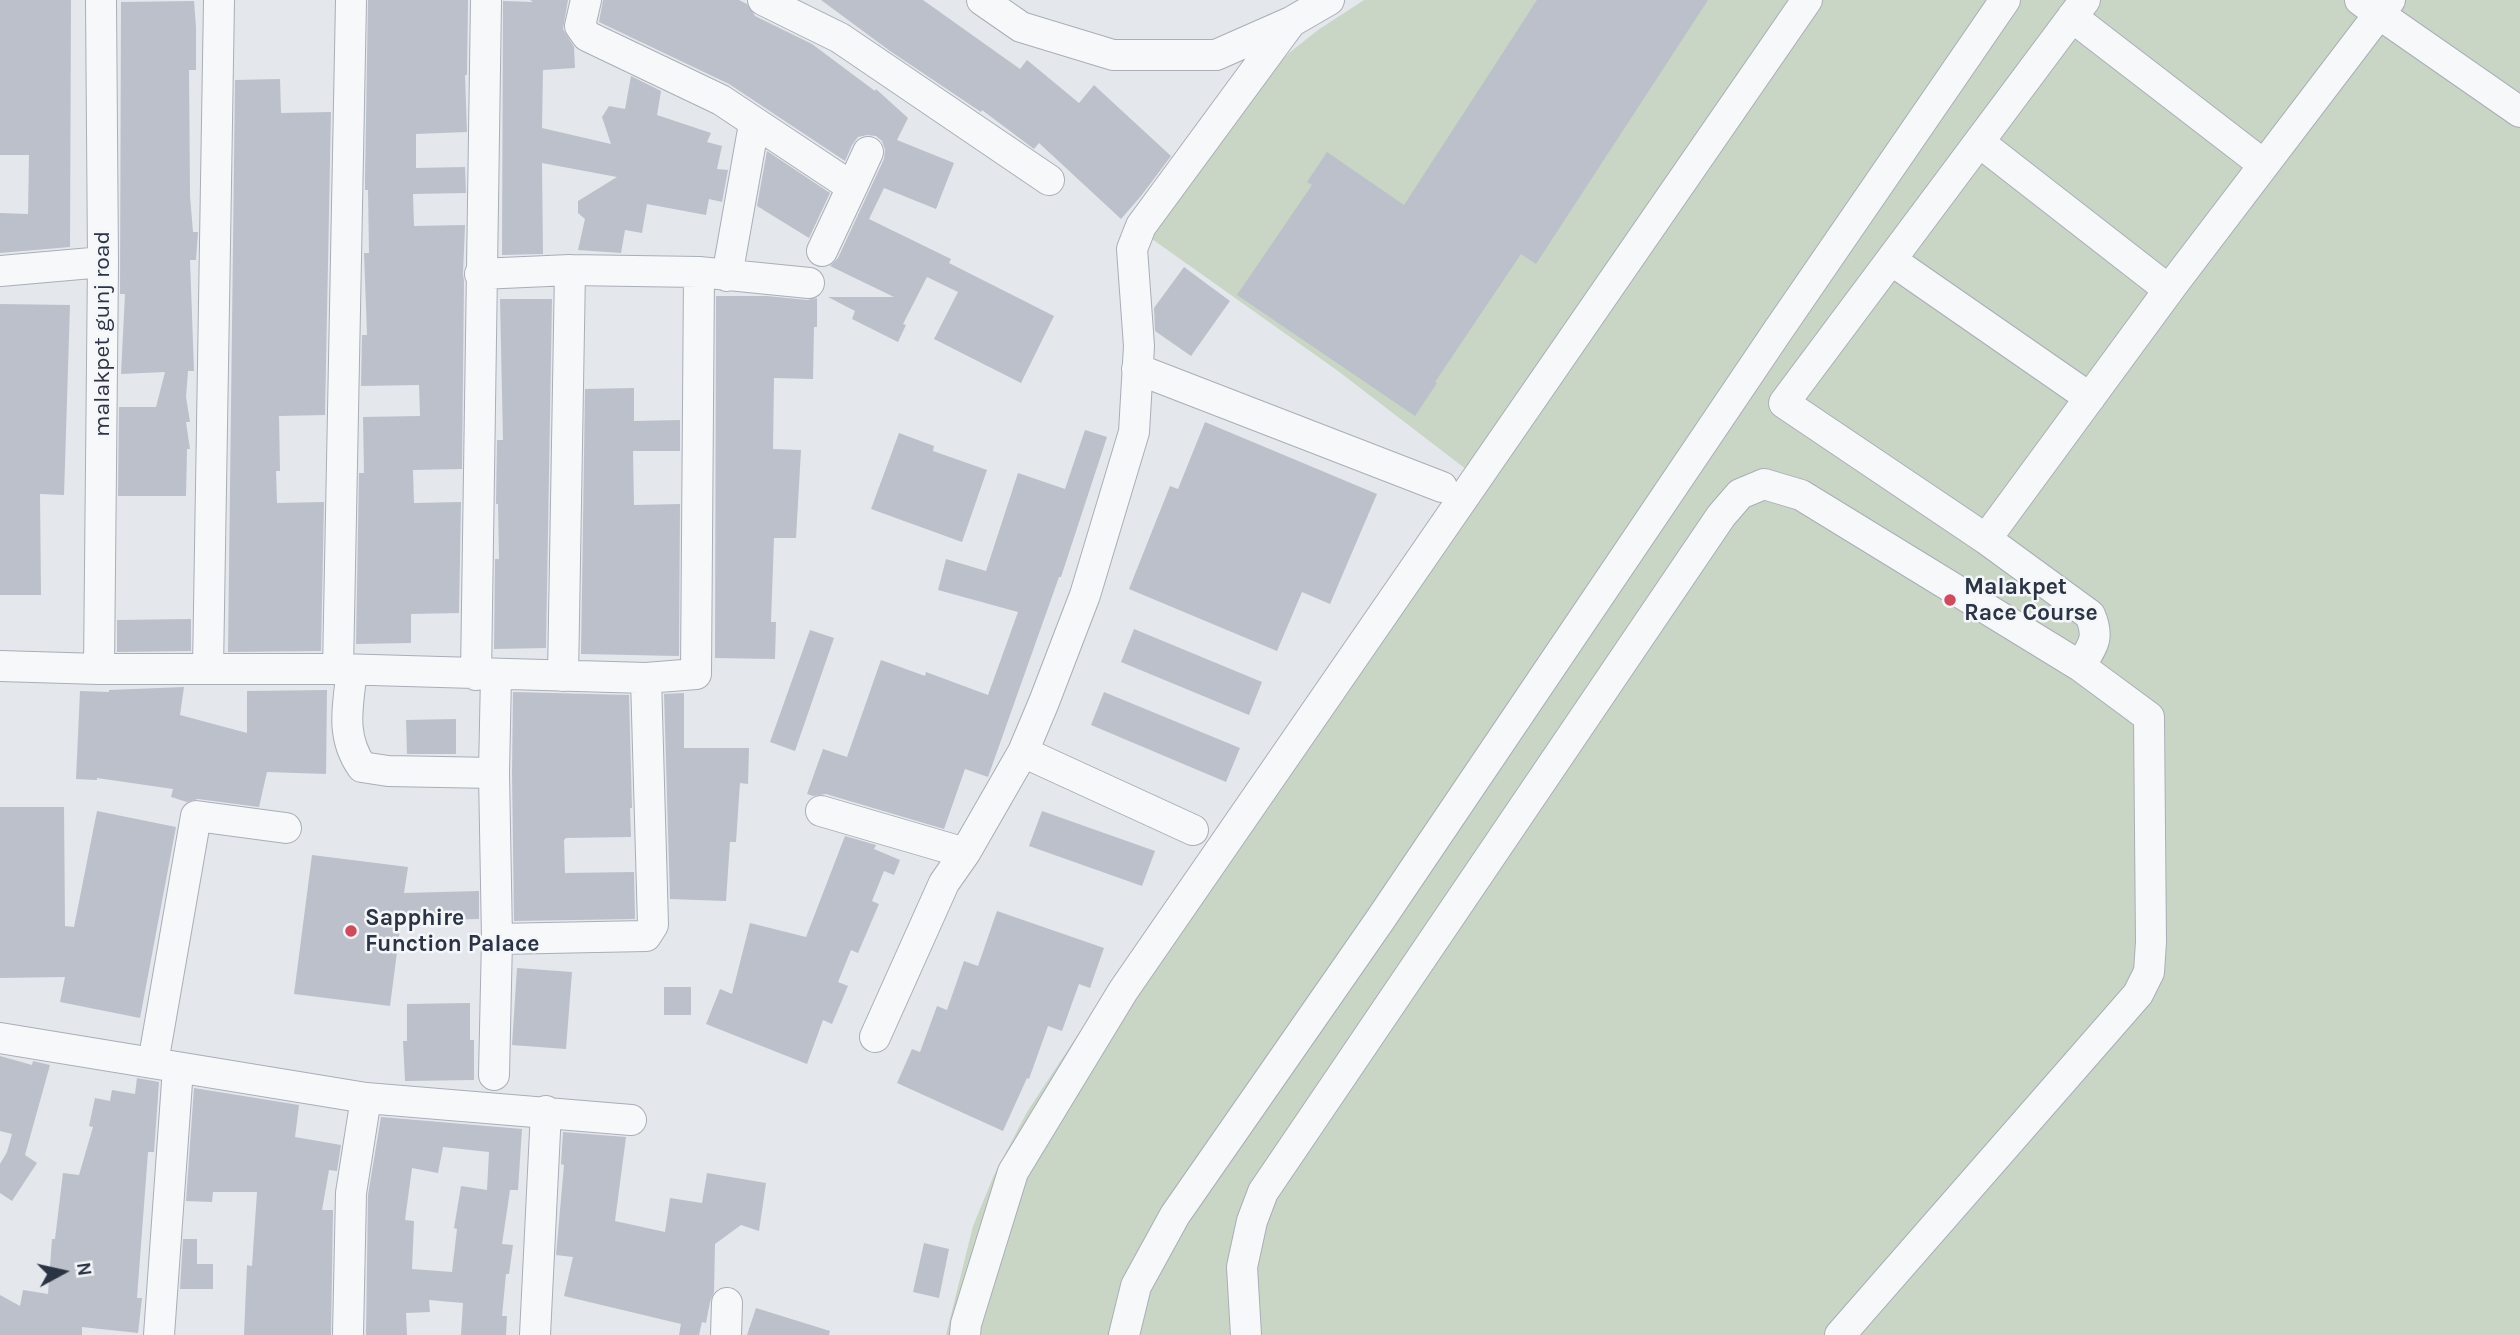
<!DOCTYPE html>
<style>
body{margin:0}
#map{position:relative;width:2520px;height:1335px;overflow:hidden;background:#e4e7ec;font-family:Karla,sans-serif}
canvas{display:block}
.north{position:absolute;left:28px;top:1237px;width:70px;height:70px;-webkit-text-stroke:5px #f4f6f9;paint-order:stroke;rotate:82deg;font-size:19px;font-weight:700;line-height:28px;text-align:center;color:#2b3445}
.north::after{content:'';display:block;margin:auto;width:24px;height:32px;background:#2b3445;clip-path:polygon(50% 0,100% 100%,50% 72%,0 100%)}
</style>
<div id="map">
<canvas width="2520" height="1335"></canvas>
<div class="north">N</div>
</div>
<script>
const ctx = document.querySelector('canvas').getContext('2d');
ctx.lineJoin = 'round';
function paint(path, color) { ctx.fillStyle = color; ctx.fill(path, 'evenodd'); }
function strokePath(path, color, width, dash) { ctx.strokeStyle = color; ctx.lineWidth = width; ctx.lineCap = dash ? 'butt' : 'round'; ctx.setLineDash(dash || []); ctx.stroke(path); }
function drawText(font, color, halo, rows, align = 'center') {
  ctx.font = font + ' Karla,sans-serif'; ctx.lineWidth = 5; ctx.setLineDash([]); ctx.textBaseline = 'middle'; ctx.strokeStyle = halo; ctx.fillStyle = color; for (const [text, x, y, turn = 0] of rows) {
    ctx.save(); ctx.translate(x, y); ctx.rotate((+turn || 0) * Math.PI / 180); ctx.textAlign = isNaN(turn) ? turn : align; if (halo) ctx.strokeText(text, 0, 0); ctx.fillText(text, 0, 0); ctx.restore();
  }
}
const green = new Path2D(`
 M 1364,0 L 2520,0 L 2520,1335 L 946,1335 L 973,1226 L 994,1175 L 1027,1112 L 1090,1016 L 1471,473 L 1338,371 L 1152,239 L 1183,179 L 1261,83 L 1289,53 L 1318,30 Z`);
const building = new Path2D(`
 M 0,0 L 71,0 L 70,247 L 0,253 L 0,213 L 28,214 L 29,155 L 0,155 Z
 M 368,0 L 468,0 L 467,75 L 465,75 L 467,132 L 416,134 L 416,168 L 465,167 L 466,193 L 413,194 L 414,226 L 465,225 L 463,274 L 464,281 L 462,469 L 413,470 L 414,503 L 461,502 L 459,613 L 411,614 L 411,643 L 356,644 L 359,473 L 364,473 L 363,417 L 420,416 L 419,385 L 361,386 L 362,335 L 367,335 L 364,253 L 369,253 L 368,190 L 365,190 L 365,178 Z
 M 530,0 L 568,0 L 563,29 L 574,47 L 575,68 L 543,70 L 542,128 L 611,144 L 602,117 L 609,106 L 625,109 L 631,76 L 661,91 L 657,115 L 711,133 L 707,142 L 722,146 L 717,169 L 728,170 L 722,202 L 709,199 L 706,215 L 647,204 L 642,233 L 625,230 L 621,253 L 578,250 L 585,219 L 578,213 L 578,201 L 617,177 L 542,163 L 543,254 L 502,255 L 503,1 L 533,2 Z
 M 603,0 L 739,0 L 747,4 L 755,16 L 812,44 L 875,91 L 876,89 L 908,118 L 897,140 L 954,163 L 936,209 L 884,188 L 869,219 L 951,259 L 949,263 L 1054,316 L 1021,383 L 934,339 L 958,292 L 927,277 L 903,324 L 906,325 L 898,342 L 852,319 L 855,311 L 828,297 L 894,297 L 830,266 L 838,258 L 884,159 L 885,150 L 882,141 L 876,136 L 867,135 L 858,137 L 852,145 L 845,161 L 729,84 L 599,22 Z
 M 821,0 L 923,0 L 1020,69 L 1027,60 L 1079,103 L 1094,85 L 1171,156 L 1141,196 L 1121,219 L 1039,143 L 1034,149 L 982,110 L 981,112 L 890,51 Z
 M 1537,0 L 1708,0 L 1536,264 L 1521,254 L 1435,382 L 1437,383 L 1415,416 L 1237,295 L 1312,185 L 1307,182 L 1327,152 L 1404,205 Z
 M 194,1 L 196,27 L 196,70 L 189,70 L 190,196 L 193,232 L 198,232 L 196,260 L 190,260 L 194,371 L 188,371 L 186,397 L 190,422 L 186,422 L 190,449 L 187,449 L 186,496 L 118,496 L 119,407 L 156,407 L 165,372 L 121,374 L 125,294 L 120,294 L 121,2 Z
 M 280,79 L 281,113 L 331,112 L 325,415 L 279,416 L 280,471 L 276,471 L 277,503 L 324,502 L 321,651 L 228,652 L 235,80 Z
 M 767,151 L 830,193 L 809,238 L 757,206 Z
 M 1184,267 L 1230,301 L 1191,356 L 1155,331 L 1154,308 Z
 M 716,296 L 767,296 L 807,300 L 817,298 L 817,327 L 814,327 L 813,379 L 774,378 L 773,449 L 801,450 L 796,538 L 774,538 L 771,622 L 776,622 L 775,659 L 715,658 Z
 M 500,299 L 552,299 L 546,648 L 494,649 L 495,559 L 499,559 L 498,504 L 496,504 L 497,440 L 503,440 Z
 M 0,304 L 70,305 L 64,495 L 40,494 L 41,595 L 0,595 Z
 M 634,388 L 634,421 L 680,420 L 680,451 L 633,451 L 634,505 L 680,504 L 679,656 L 581,654 L 585,389 Z
 M 1205,422 L 1377,494 L 1330,604 L 1302,592 L 1277,651 L 1129,589 L 1170,486 L 1178,489 Z
 M 1085,430 L 1107,437 L 1061,577 L 1059,577 L 988,777 L 965,769 L 944,829 L 826,794 L 813,796 L 807,794 L 823,749 L 847,757 L 881,660 L 925,676 L 926,672 L 988,695 L 1018,612 L 938,590 L 946,559 L 986,571 L 1018,473 L 1065,489 Z
 M 899,433 L 934,446 L 933,451 L 987,470 L 962,542 L 871,509 Z
 M 191,619 L 191,651 L 117,652 L 117,620 Z
 M 1134,629 L 1262,682 L 1249,715 L 1121,662 Z
 M 810,630 L 834,638 L 795,751 L 770,742 Z
 M 184,687 L 180,715 L 247,733 L 247,691 L 327,690 L 326,774 L 267,772 L 259,807 L 198,799 L 187,802 L 171,797 L 173,789 L 97,778 L 97,780 L 76,779 L 80,691 L 109,692 L 109,690 Z
 M 513,692 L 629,695 L 632,808 L 630,808 L 631,837 L 566,838 L 564,840 L 565,873 L 634,872 L 635,919 L 514,921 L 512,773 Z
 M 1104,692 L 1240,748 L 1226,782 L 1091,725 Z
 M 684,693 L 684,748 L 749,748 L 748,784 L 740,783 L 736,842 L 730,842 L 726,901 L 670,899 L 664,694 Z
 M 456,719 L 456,754 L 407,754 L 406,720 Z
 M 0,807 L 64,807 L 65,926 L 74,927 L 97,811 L 176,827 L 140,1018 L 60,1002 L 65,977 L 0,978 Z
 M 1042,811 L 1155,851 L 1142,886 L 1029,846 Z
 M 845,836 L 876,845 L 874,849 L 900,860 L 894,875 L 884,871 L 872,901 L 879,904 L 858,953 L 851,950 L 838,982 L 848,986 L 832,1024 L 823,1020 L 807,1064 L 706,1024 L 720,989 L 732,994 L 750,923 L 806,937 Z
 M 312,855 L 408,867 L 404,893 L 479,891 L 479,919 L 401,921 L 390,1006 L 294,994 Z
 M 997,911 L 1104,948 L 1090,988 L 1079,984 L 1062,1031 L 1048,1026 L 1029,1079 L 1027,1078 L 1003,1131 L 897,1083 L 912,1049 L 920,1052 L 937,1006 L 947,1010 L 964,961 L 978,966 Z
 M 517,968 L 572,972 L 566,1049 L 512,1045 Z
 M 664,987 L 691,987 L 691,1015 L 664,1015 Z
 M 470,1003 L 470,1040 L 474,1040 L 474,1080 L 405,1081 L 403,1041 L 407,1041 L 407,1004 Z
 M 0,1056 L 32,1065 L 33,1061 L 50,1065 L 25,1155 L 37,1163 L 12,1201 L 0,1193 L 0,1164 L 7,1152 L 12,1134 L 0,1131 Z
 M 137,1078 L 159,1082 L 154,1152 L 148,1152 L 137,1298 L 142,1298 L 138,1333 L 82,1327 L 82,1335 L 0,1335 L 0,1295 L 20,1306 L 23,1290 L 48,1294 L 52,1239 L 55,1239 L 63,1173 L 79,1175 L 93,1127 L 89,1126 L 95,1098 L 110,1101 L 112,1090 L 135,1094 Z
 M 194,1088 L 299,1105 L 295,1137 L 341,1145 L 337,1171 L 329,1170 L 322,1210 L 333,1210 L 331,1335 L 244,1335 L 247,1265 L 252,1266 L 257,1192 L 213,1192 L 212,1202 L 186,1201 Z
 M 381,1117 L 522,1129 L 518,1190 L 510,1190 L 502,1244 L 513,1245 L 509,1274 L 506,1274 L 502,1316 L 507,1316 L 506,1335 L 461,1335 L 463,1303 L 429,1300 L 430,1312 L 406,1313 L 407,1335 L 366,1335 L 368,1195 ZM 443,1147 L 489,1152 L 487,1190 L 461,1186 L 454,1228 L 457,1229 L 452,1272 L 412,1269 L 414,1221 L 405,1220 L 412,1168 L 438,1173 Z
 M 563,1132 L 626,1137 L 615,1221 L 665,1232 L 670,1198 L 702,1203 L 707,1173 L 766,1183 L 759,1231 L 741,1225 L 715,1244 L 714,1292 L 710,1302 L 706,1323 L 702,1322 L 699,1335 L 679,1335 L 681,1324 L 564,1296 L 573,1257 L 556,1255 L 564,1165 L 561,1164 Z
 M 183,1239 L 197,1239 L 197,1264 L 213,1264 L 213,1289 L 180,1289 Z
 M 924,1243 L 949,1249 L 939,1298 L 913,1292 Z
 M 756,1308 L 830,1331 L 829,1335 L 747,1335 Z`);
const minor = new Path2D(`
 M 586,0 L 580,26 L 587,36 L 721,100 L 852,187 L 822,251
 M 763,0 L 840,38 L 1049,180
 M 982,0 L 1021,27 L 1113,55 L 1216,55 L 1291,22 L 1329,0
 M 2085,0 L 1784,403 L 1986,539 L 2174,283 L 2379,14 L 2360,0
 M 2390,0 L 2379,14 L 2520,112
 M 2072,17 L 2264,165
 M 1979,142 L 2169,290
 M 852,187 L 868,152
 M 1891,260 L 2090,398
 M 0,271 L 103,262
 M 480,274 L 570,270 L 699,272 L 809,283
 M 727,276 L 754,124
 M 1137,369 L 1442,487
 M 1986,539 L 2090,615 C 2100,638 2093,646 2080,666
 M 0,666 L 99,669 L 338,669 L 646,678 L 696,674 L 699,272
 M 99,669 L 103,262 L 101,0
 M 208,669 L 219,0
 M 338,669 L 351,0
 M 352,670 C 348,705 340,736 362,767 L 388,771 L 494,773
 M 476,675 L 486,0
 M 563,676 L 570,270
 M 821,811 L 965,853 L 1023,752
 M 1193,830 L 1023,752 L 1044,702 L 1085,595 L 1134,432 L 1139,346 L 1132,249 L 1141,226 L 1291,22
 M 497,939 L 646,936 L 653,925 L 646,678
 M 875,1037 L 944,883 L 965,853
 M 0,1038 L 366,1098 L 631,1120
 M 153,1063 L 196,816 L 286,828
 M 494,1075 L 497,939 L 494,773 L 496,675
 M 159,1335 L 178,1068
 M 348,1335 L 351,1193 L 366,1098
 M 535,1335 L 546,1111
 M 726,1335 L 727,1303
 M 965,1335 L 966,1324 L 1013,1172 L 1123,991 L 1807,0
 M 1124,1335 L 1136,1286 L 1175,1215 L 1380,920 L 1777,332 L 2005,0
 M 1246,1335 L 1242,1267 L 1252,1221 L 1263,1192 L 1721,516 L 1740,494 L 1764,484 L 1801,495 L 2080,666 L 2149,717 L 2151,942 L 2149,972 L 2138,994 L 1840,1335`);
const markers = [
 [1950,600,7,"#d1495b"],
 [351,931,7,"#d1495b"]
];
const streetNames = [
 ["malakpet gunj road",102,334,-90]
];
const poiNames = [
 ["Malakpet",1964,587],
 ["Race Course",1964,613],
 ["Sapphire",365,918],
 ["Function Palace",365,944]
];
paint(green, '#c9d6c5');
paint(building, '#bbc0ca');
strokePath(minor, '#a9aeb7', 32);
strokePath(minor, '#f7f8fa', 30);
for (const [x, y, r, color] of markers) { const dot = new Path2D(); dot.arc(x, y, r, 0, 2 * Math.PI); ctx.fillStyle = color; ctx.fill(dot); strokePath(dot, '#f4f6f9', 2.5); }
drawText('23px', '#2b3445', '#f4f6f9', streetNames);
drawText('bold 23px', '#2b3445', '#f4f6f9', poiNames, 'left');
</script>
